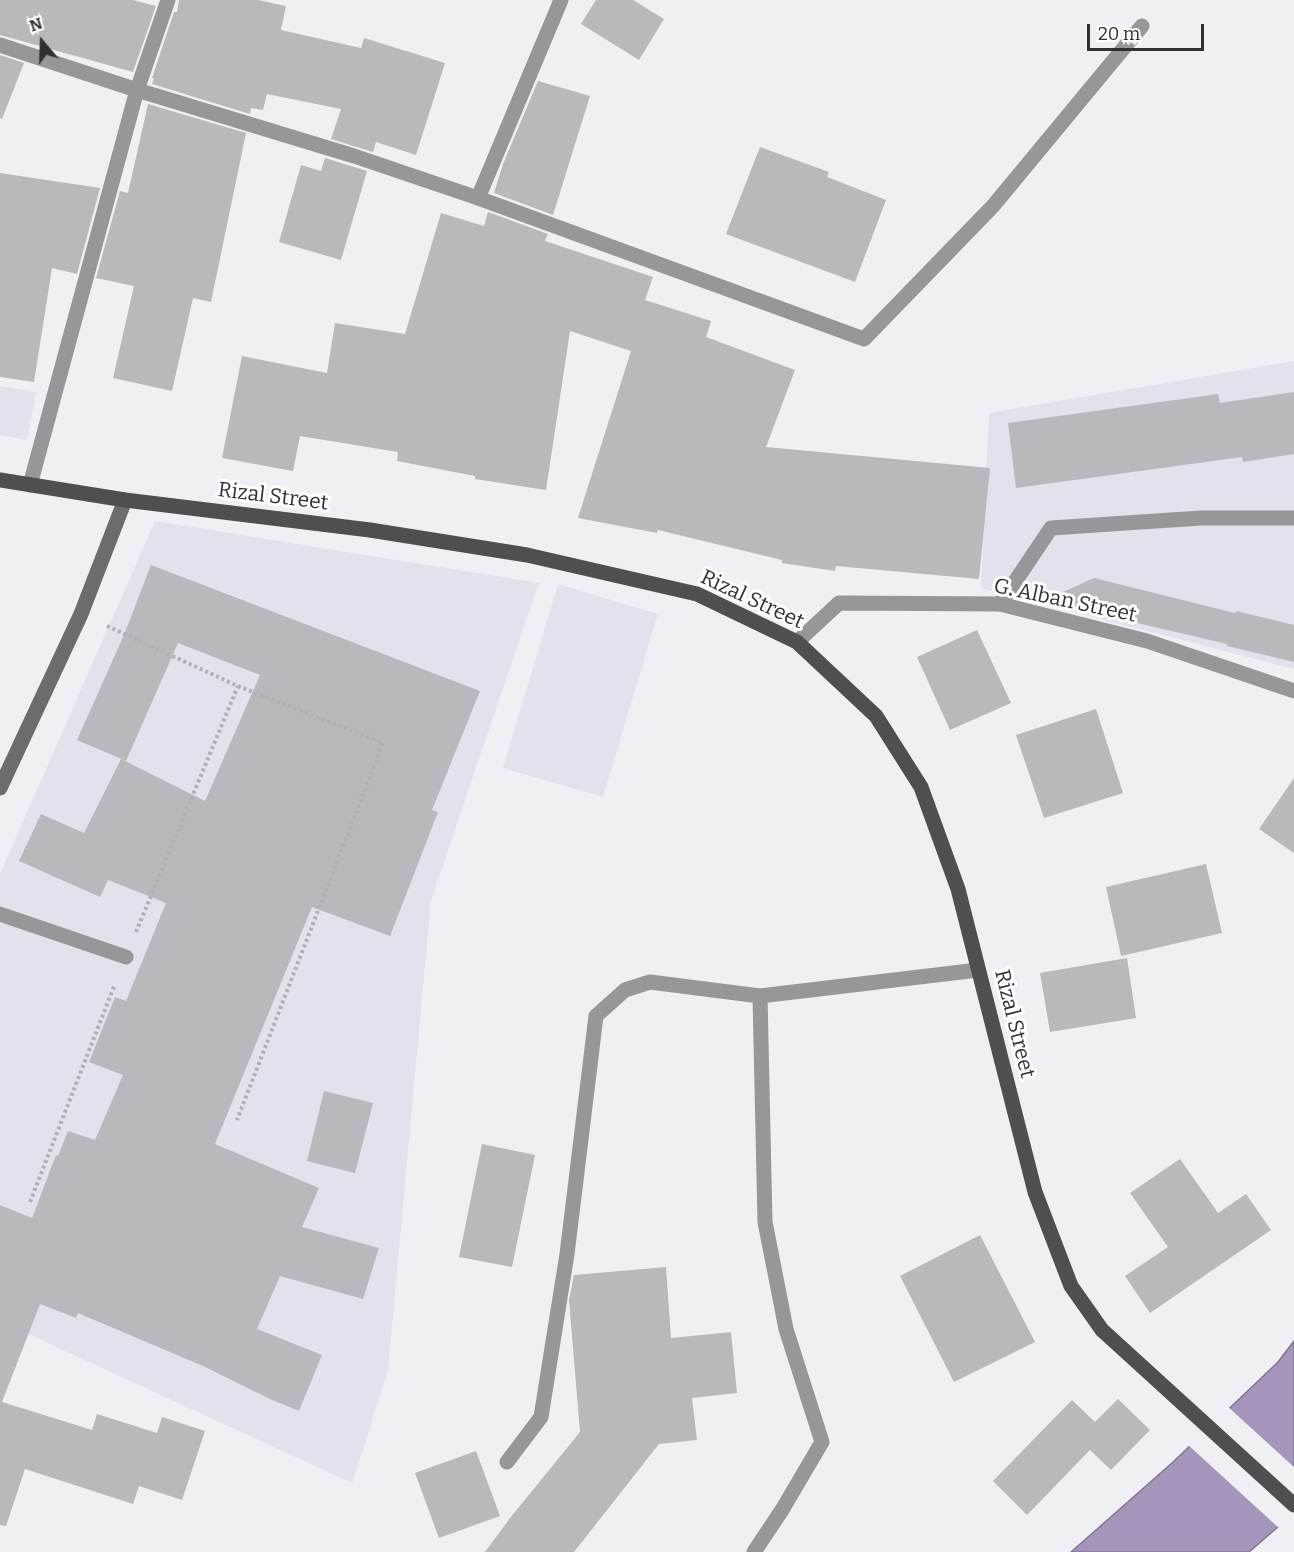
<!DOCTYPE html>
<style>
body{margin:0}
#map{position:relative;width:1294px;height:1552px;overflow:hidden;background:#f0eff3;font-family:Bitter,serif}
canvas{display:block}
.north{position:absolute;left:12px;top:12px;width:60px;height:60px;-webkit-text-stroke:4px #fff;paint-order:stroke;rotate:341deg;font-size:16px;font-weight:700;line-height:24px;text-align:center;color:#303031}
.north::after{content:'';display:block;margin:auto;width:21px;height:27px;background:#303031;clip-path:polygon(50% 0,100% 100%,50% 72%,0 100%)}
.scale{position:absolute;left:1087px;top:24px;width:117px;height:27px;box-sizing:border-box;border:3px solid #303031;border-top:0;padding-left:8px;font-size:18px;line-height:21px;white-space:nowrap;color:#303031;-webkit-text-stroke:4px #fff;paint-order:stroke}
</style>
<div id="map">
<canvas width="1294" height="1552"></canvas>
<div class="north">N</div>
<div class="scale">20 m</div>
</div>
<script>
const ctx = document.querySelector('canvas').getContext('2d');
ctx.lineJoin = 'round';
function paint(path, color) { ctx.fillStyle = color; ctx.fill(path, 'evenodd'); }
function strokePath(path, color, width, dash) { ctx.strokeStyle = color; ctx.lineWidth = width; ctx.lineCap = dash ? 'butt' : 'round'; ctx.setLineDash(dash || []); ctx.stroke(path); }
function drawText(font, color, halo, rows, align = 'center') {
  ctx.font = font + ' Bitter,serif'; ctx.lineWidth = 6; ctx.setLineDash([]); ctx.textBaseline = 'middle'; ctx.strokeStyle = halo; ctx.fillStyle = color; for (const [text, x, y, turn = 0] of rows) {
    ctx.save(); ctx.translate(x, y); ctx.rotate((+turn || 0) * Math.PI / 180); ctx.textAlign = isNaN(turn) ? turn : align; if (halo) ctx.strokeText(text, 0, 0); ctx.fillText(text, 0, 0); ctx.restore();
  }
}
const built = new Path2D(`
 M 1294,361 L 1294,669 L 981,588 L 989,413 Z
 M 0,386 L 36,392 L 27,440 L 0,435 Z
 M 155,521 L 539,583 L 431,900 L 388,1371 L 352,1483 L 0,1321 L 0,874 Z
 M 558,584 L 658,614 L 603,797 L 503,768 Z`);
const water = new Path2D(`
 M 1294,1341 L 1294,1513 L 1249,1552 L 1071,1552 L 1172,1463 L 1278,1362 Z`);
const pier = new Path2D(`
 M 1227,1406 L 1294,1467 L 1294,1517 L 1280,1529 L 1187,1444 Z`);
const building = new Path2D(`
 M 0,0 L 133,0 L 156,6 L 133,72 L 0,35 Z
 M 179,0 L 258,0 L 286,6 L 281,30 L 361,48 L 364,38 L 445,63 L 416,155 L 376,142 L 373,152 L 331,139 L 341,109 L 267,94 L 263,110 L 251,108 L 250,114 L 152,84 L 154,78 L 152,78 L 174,12 L 177,12 Z
 M 596,0 L 633,0 L 664,19 L 639,60 L 581,24 Z
 M 0,55 L 24,63 L 2,119 L 0,118 Z
 M 538,81 L 590,96 L 553,215 L 494,193 L 503,164 Z
 M 148,104 L 246,133 L 211,302 L 193,298 L 172,391 L 113,378 L 134,286 L 96,278 L 120,191 L 128,193 Z
 M 760,147 L 829,172 L 827,177 L 886,200 L 855,282 L 726,234 Z
 M 325,158 L 367,171 L 341,260 L 279,242 L 301,165 L 321,171 Z
 M 0,173 L 100,188 L 77,274 L 52,268 L 34,382 L 0,377 Z
 M 488,212 L 548,234 L 545,241 L 653,277 L 645,300 L 711,321 L 706,337 L 795,370 L 766,447 L 990,468 L 979,579 L 836,566 L 835,571 L 782,563 L 782,560 L 658,530 L 657,533 L 578,518 L 631,351 L 570,331 L 546,490 L 475,479 L 475,476 L 397,461 L 398,452 L 300,436 L 293,471 L 222,458 L 242,356 L 327,373 L 335,323 L 405,334 L 441,213 L 484,226 Z
 M 1294,392 L 1294,454 L 1243,462 L 1242,457 L 1016,488 L 1008,423 L 1218,394 L 1220,403 Z
 M 151,565 L 480,691 L 432,810 L 438,812 L 390,936 L 312,907 L 215,1144 L 319,1188 L 302,1227 L 379,1248 L 363,1299 L 280,1276 L 257,1329 L 322,1355 L 299,1411 L 270,1399 L 203,1366 L 78,1313 L 76,1318 L 40,1304 L 2,1402 L 92,1430 L 97,1414 L 157,1433 L 162,1417 L 205,1431 L 182,1500 L 139,1486 L 133,1504 L 25,1469 L 6,1526 L 0,1525 L 0,1205 L 32,1218 L 56,1155 L 58,1156 L 68,1131 L 95,1140 L 123,1075 L 89,1062 L 115,997 L 126,1001 L 166,903 L 108,880 L 100,897 L 19,861 L 41,814 L 84,833 L 121,759 L 205,801 L 260,675 L 178,643 L 126,761 L 77,740 L 124,635 Z
 M 1094,578 L 1235,613 L 1236,611 L 1294,625 L 1294,662 L 1227,646 L 1227,644 L 1043,601 Z
 M 977,630 L 1011,703 L 950,730 L 917,657 Z
 M 1096,709 L 1123,793 L 1044,818 L 1016,735 Z
 M 1294,778 L 1294,853 L 1259,829 Z
 M 1206,864 L 1222,933 L 1121,956 L 1106,887 Z
 M 1127,958 L 1136,1018 L 1050,1032 L 1040,973 Z
 M 324,1091 L 373,1103 L 355,1173 L 307,1161 Z
 M 482,1144 L 535,1155 L 512,1267 L 459,1257 Z
 M 1180,1159 L 1218,1213 L 1246,1194 L 1271,1230 L 1150,1313 L 1125,1276 L 1168,1247 L 1130,1193 Z
 M 980,1235 L 1035,1342 L 954,1382 L 900,1276 Z
 M 666,1267 L 671,1338 L 731,1332 L 737,1393 L 692,1398 L 697,1440 L 659,1444 L 574,1552 L 485,1552 L 510,1518 L 580,1432 L 569,1300 L 574,1275 Z
 M 1118,1399 L 1150,1430 L 1111,1470 L 1090,1450 L 1027,1515 L 993,1481 L 1072,1400 L 1095,1422 Z
 M 476,1451 L 500,1516 L 439,1538 L 415,1473 Z`);
const path = new Path2D(`
 M 107,626 L 238,686 L 383,743 L 237,1120
 M 136,932 L 238,686
 M 30,1202 L 115,984`);
const service = new Path2D(`
 M 478,198 L 561,0
 M 1000,604 L 1051,528 L 1201,518 L 1294,518
 M 0,914 L 126,957
 M 507,1462 L 541,1417 L 567,1254 L 596,1016 L 625,990 L 650,982 L 760,996 L 978,970
 M 754,1552 L 782,1510 L 822,1442 L 786,1329 L 765,1222 L 760,996`);
const minor = new Path2D(`
 M 0,45 L 137,90 L 354,156 L 478,198 L 864,339 L 993,206 L 1142,26
 M 30,485 L 137,90 L 168,0
 M 797,642 L 839,603 L 1000,604 L 1147,641 L 1294,691`);
const secondary = new Path2D(`
 M 0,788 L 81,614 L 125,500`);
const primary = new Path2D(`
 M 0,480 L 125,500 L 370,530 L 527,555 L 697,594 L 797,642 L 876,716 L 921,787 L 958,889 L 1035,1192 L 1071,1286 L 1102,1330 L 1294,1505`);
const streetNames = [
 ["Rizal Street",273,497,7],
 ["Rizal Street",752,600,25],
 ["G. Alban Street",1065,601,12],
 ["Rizal Street",1014,1024,76]
];
paint(built, '#e5e1ec');
paint(water, '#a495ba');
strokePath(water, '#817791', 1.5);
paint(pier, '#f0eff3');
paint(building, '#b9b8bc');
strokePath(path, '#b0afb2', 4, [3, 3]);
strokePath(service, '#979698', 15);
strokePath(minor, '#979698', 15);
strokePath(secondary, '#6c6c6e', 15);
strokePath(primary, '#4f4e51', 15);
drawText('21px', '#303031', '#fff', streetNames);
</script>
